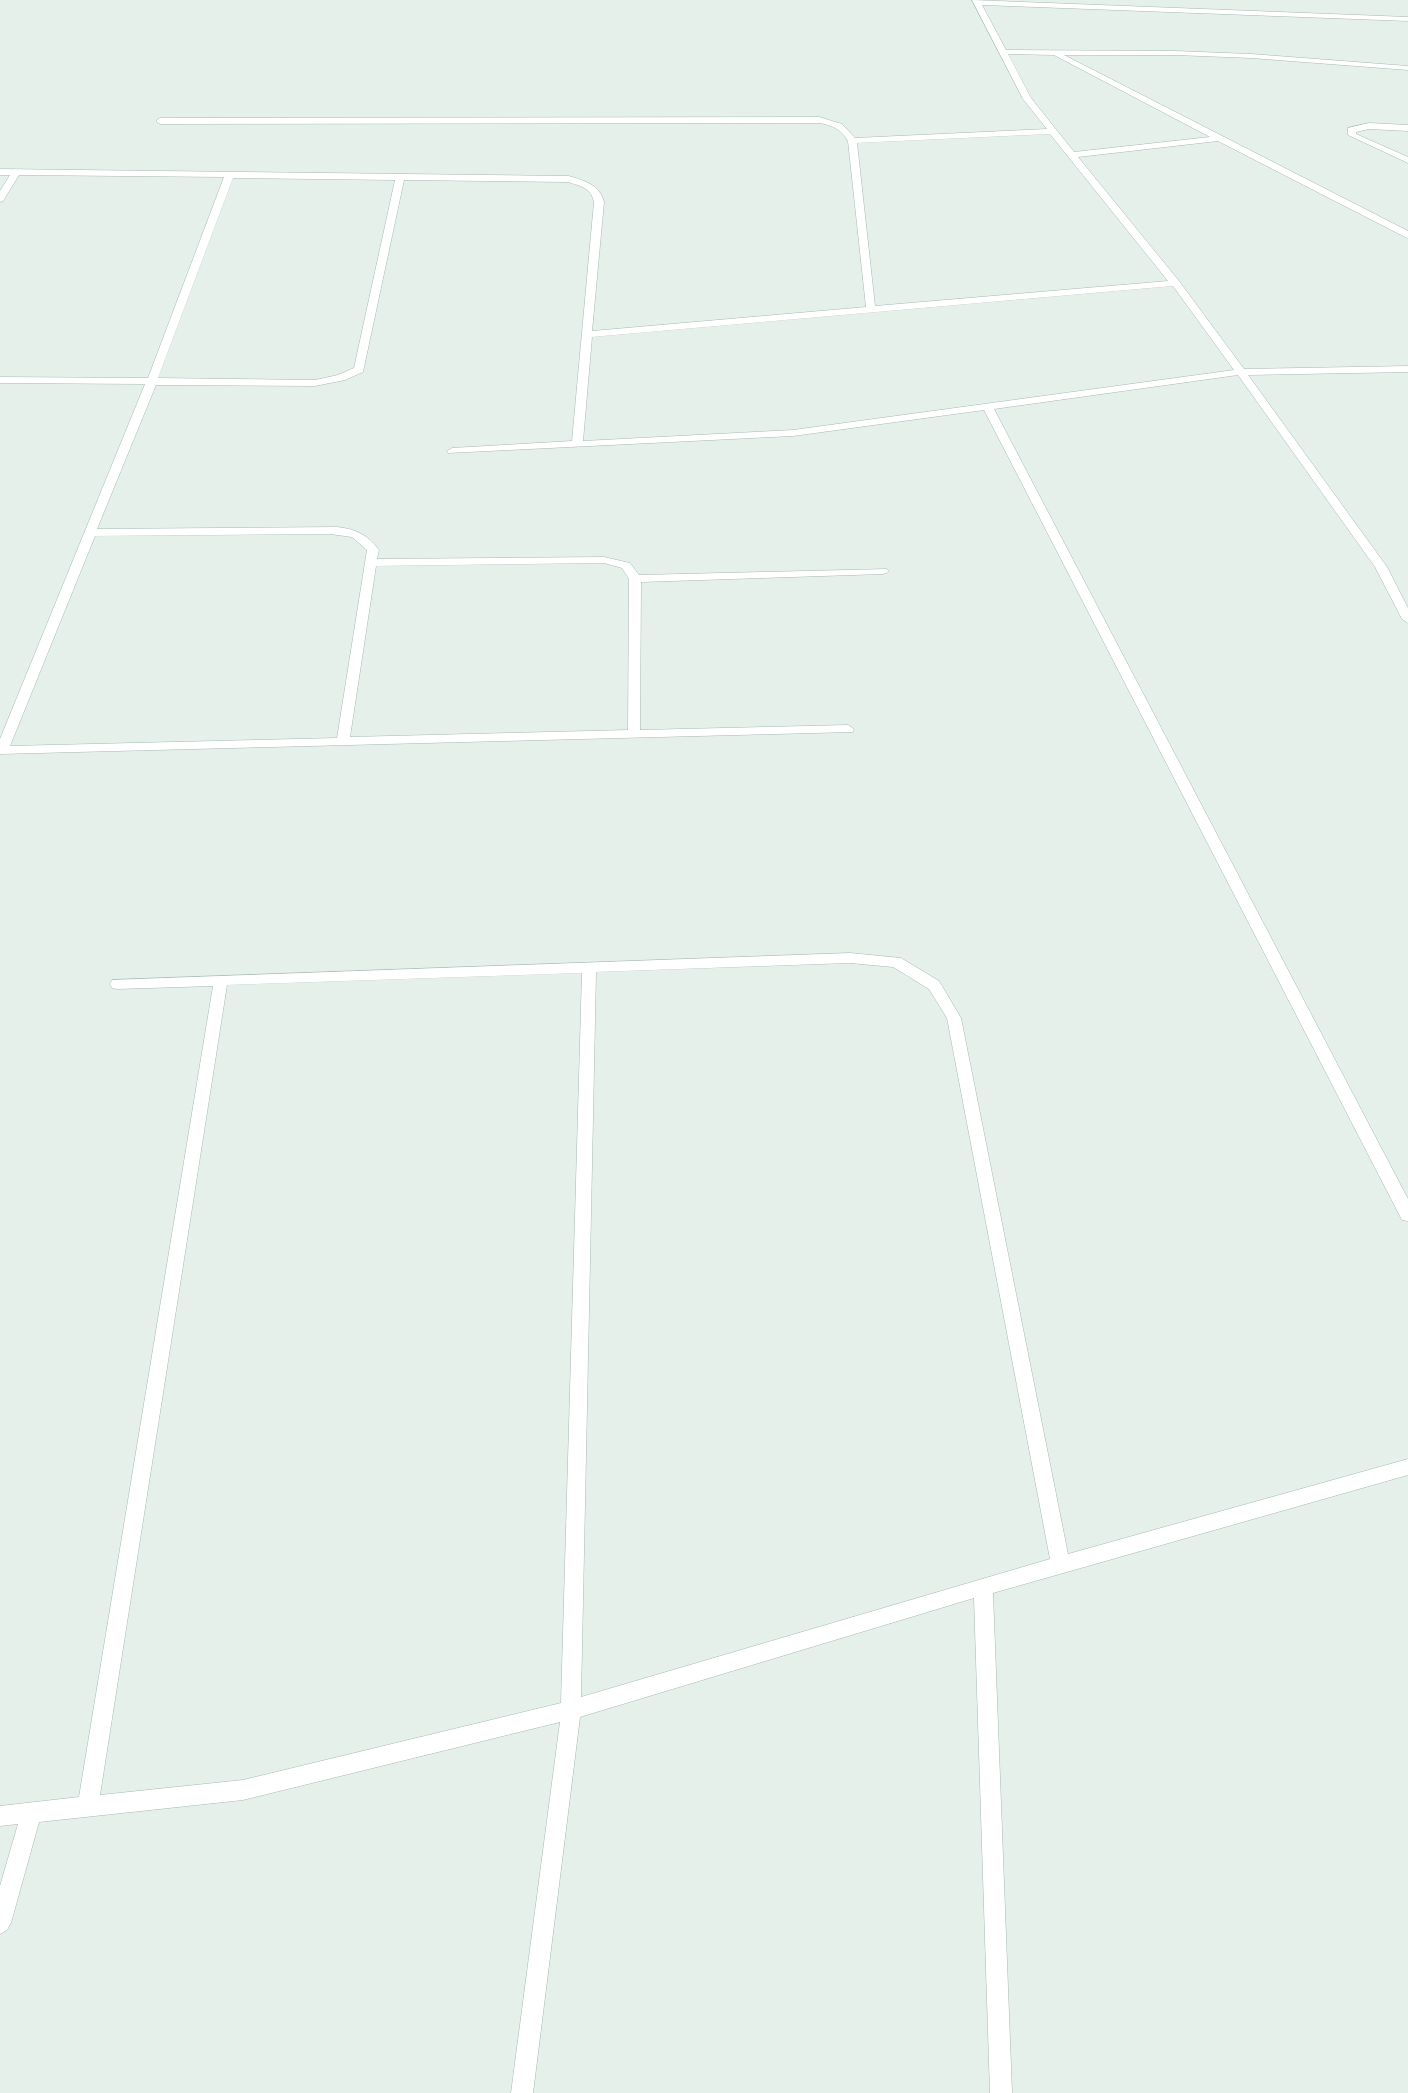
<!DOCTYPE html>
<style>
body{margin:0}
canvas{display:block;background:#e5f0eb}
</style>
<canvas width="1408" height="2093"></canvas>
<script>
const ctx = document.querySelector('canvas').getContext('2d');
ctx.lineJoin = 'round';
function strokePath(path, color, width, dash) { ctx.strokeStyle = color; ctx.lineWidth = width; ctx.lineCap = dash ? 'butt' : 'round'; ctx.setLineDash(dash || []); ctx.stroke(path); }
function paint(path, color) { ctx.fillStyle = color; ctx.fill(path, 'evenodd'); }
const minor = new Path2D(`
 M 972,0 L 1408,17 L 1408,21 L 982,5 L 1006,50 L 1175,51 L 1251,54 L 1408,66 L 1408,70 L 1251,58 L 1175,55 L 1064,55 L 1408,231 L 1408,238 L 1405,237 L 1218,141 L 1078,157 L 1179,281 L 1244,369 L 1408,366 L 1408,372 L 1248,375 L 1387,567 L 1408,608 L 1408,623 L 1402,619 L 1375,567 L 1238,375 L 994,409 L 1408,1199 L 1408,1221 L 1402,1220 L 984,410 L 793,436 L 448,453 L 447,451 L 452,448 L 572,441 L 594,202 C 591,188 581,186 568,182 L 404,180 L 363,372 L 345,380 L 315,386 L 156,385 L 97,529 L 337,527 C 356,529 368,535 379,550 L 377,559 L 604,557 L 630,563 L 639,575 L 887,569 L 889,571 L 887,573 L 883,574 L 641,582 L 640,730 L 848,725 L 854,729 L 853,732 L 0,754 L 0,739 L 145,384 L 0,383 L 0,377 L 148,378 L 224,177 L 19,175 L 3,201 L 0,202 L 0,191 L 10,175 L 0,175 L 0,169 L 569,176 C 585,181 600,185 604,202 L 592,331 L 866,307 L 848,141 C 841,129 832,125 819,123 L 160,124 L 156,121 L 160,118 L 819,117 L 842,124 L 855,138 L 1047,129 L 1023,99 ZM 1008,54 L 1054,55 L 1210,137 L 1074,152 L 1031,98 ZM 1050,134 L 1168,281 L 875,306 L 857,143 ZM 233,178 L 395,180 L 354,368 L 338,375 L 315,380 L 158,378 ZM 1173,286 L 1234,370 L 793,430 L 583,441 L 592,337 ZM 330,534 L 352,537 L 367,550 L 337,738 L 10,746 L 95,536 ZM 604,563 L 622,568 L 629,579 L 628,730 L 350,737 L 376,566 Z
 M 1369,123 L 1408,125 L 1408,131 L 1369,129 L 1356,132 L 1356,134 L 1408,157 L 1408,163 L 1348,135 L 1348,128 Z
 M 850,953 L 901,958 L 939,981 L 961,1018 L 1068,1554 L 1408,1459 L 1408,1475 L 993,1593 L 1012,2093 L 990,2093 L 974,1598 L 580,1717 L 533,2093 L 511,2093 L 560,1722 L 243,1800 L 39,1822 L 11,1923 L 7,1930 L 0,1934 L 0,1886 L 18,1824 L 0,1826 L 0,1806 L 79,1797 L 213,986 L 117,989 L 112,988 L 110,984 L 112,980 ZM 850,963 L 893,967 L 929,989 L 947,1018 L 1050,1559 L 581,1697 L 596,972 ZM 582,973 L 561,1703 L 243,1780 L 100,1795 L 227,985 Z`);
strokePath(minor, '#a6b9b3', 1);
paint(minor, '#fff');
</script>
